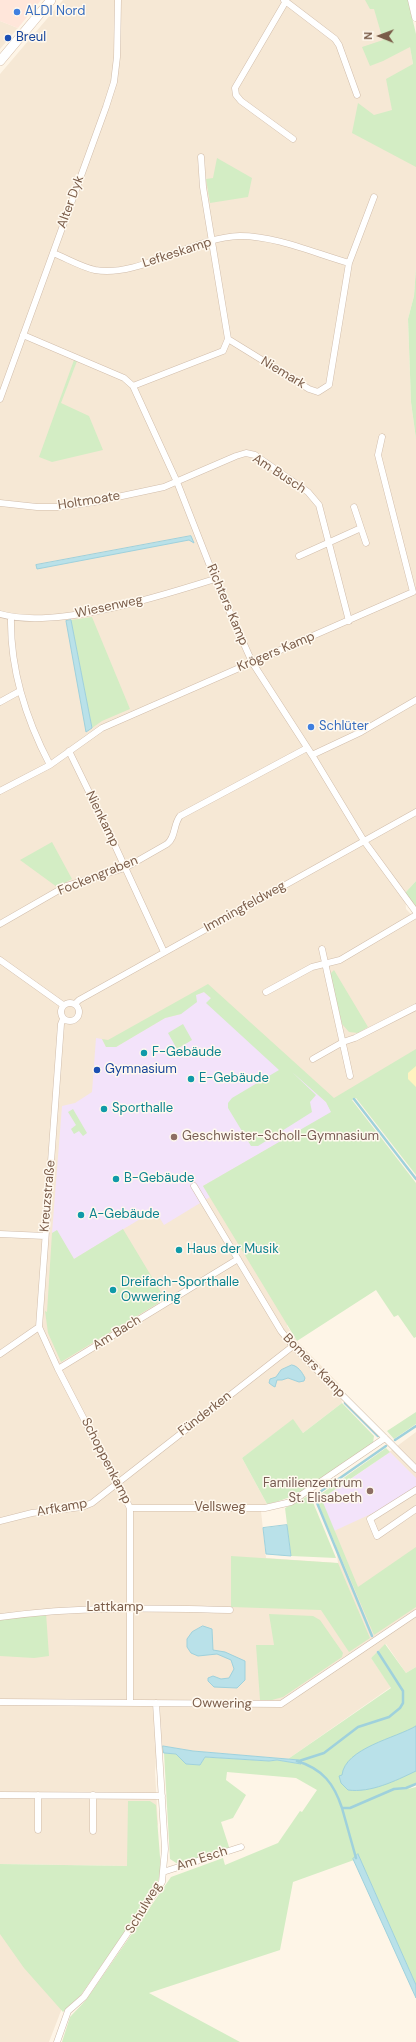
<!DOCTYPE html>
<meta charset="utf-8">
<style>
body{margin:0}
#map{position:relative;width:416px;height:2042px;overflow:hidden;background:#fef5e7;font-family:"DM Sans",sans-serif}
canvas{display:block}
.north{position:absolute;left:360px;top:16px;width:40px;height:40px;-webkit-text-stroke:3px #fff9ef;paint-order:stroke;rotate:271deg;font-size:11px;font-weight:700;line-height:16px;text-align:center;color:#7a5c49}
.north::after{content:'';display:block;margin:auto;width:14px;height:18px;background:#7a5c49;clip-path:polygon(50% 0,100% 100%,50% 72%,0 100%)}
</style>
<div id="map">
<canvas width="416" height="2042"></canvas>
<div class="north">N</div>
</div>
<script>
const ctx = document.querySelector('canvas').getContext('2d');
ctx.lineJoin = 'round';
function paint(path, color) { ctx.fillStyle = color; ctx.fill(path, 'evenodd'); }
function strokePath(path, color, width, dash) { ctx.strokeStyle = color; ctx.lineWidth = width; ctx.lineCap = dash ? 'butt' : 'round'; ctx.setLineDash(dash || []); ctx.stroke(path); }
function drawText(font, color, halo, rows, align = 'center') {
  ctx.font = font + ' "DM Sans",sans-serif'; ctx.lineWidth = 3; ctx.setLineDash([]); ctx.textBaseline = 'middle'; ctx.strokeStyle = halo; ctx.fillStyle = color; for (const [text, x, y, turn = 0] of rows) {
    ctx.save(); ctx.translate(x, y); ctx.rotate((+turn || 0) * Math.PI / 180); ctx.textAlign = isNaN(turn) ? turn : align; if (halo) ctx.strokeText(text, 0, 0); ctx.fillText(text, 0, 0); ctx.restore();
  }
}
const residential = new Path2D(`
 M 63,0 L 399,0 L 410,46 L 416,84 L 416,268 L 414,296 L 408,319 L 411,402 L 416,439 L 416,881 L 405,893 L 406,909 L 416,919 L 416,1054 L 332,1112 L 287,1326 L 297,1341 L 339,1384 L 342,1403 L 303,1433 L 293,1420 L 242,1458 L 267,1504 L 261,1511 L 266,1558 L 338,1563 L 334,1531 L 322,1502 L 416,1432 L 416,1667 L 406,1673 L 386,1644 L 371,1658 L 391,1687 L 288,1759 L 193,1751 L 163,1746 L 163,1753 L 157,1752 L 155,1771 L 158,1825 L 127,1866 L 0,1864 L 0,74 Z
 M 0,21 L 18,28 L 0,49 Z
 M 0,1911 L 64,2003 L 49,2042 L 0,2042 Z`);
const commercial = new Path2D(`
 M 0,0 L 41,0 L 18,28 L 0,21 Z`);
const education = new Path2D(`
 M 204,992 L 326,1102 L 332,1112 L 203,1186 L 210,1197 L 164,1225 L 155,1210 L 74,1259 L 57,1231 L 52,1233 L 62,1106 L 75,1103 L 92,1092 L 96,1038 L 102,1039 L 106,1047 L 116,1047 L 165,1018 L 181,1014 L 196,995 Z
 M 390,1452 L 416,1478 L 416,1486 L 384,1508 L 334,1531 L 322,1502 L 323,1498 Z`);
const green = new Path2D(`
 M 365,0 L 408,0 L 416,34 L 416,167 L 352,133 L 358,103 L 374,115 L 392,110 L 386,79 L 413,64 L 410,47 L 383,61 L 370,66 L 362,47 L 383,40 L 374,9 L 370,9 Z
 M 217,158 L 252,178 L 248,197 L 210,203 L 206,179 L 213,178 Z
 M 416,268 L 416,439 L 411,402 L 408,319 L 414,296 Z
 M 74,360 L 77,361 L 61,403 L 89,416 L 103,450 L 52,462 L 39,457 Z
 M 92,617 L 130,709 L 102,721 L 92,728 L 71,620 Z
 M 52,842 L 72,879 L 57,887 L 20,860 Z
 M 416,881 L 416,907 L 405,893 Z
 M 334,970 L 368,1027 L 358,1033 L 349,1032 L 342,1024 L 330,974 Z
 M 208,984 L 334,1098 L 416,1049 L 416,1175 L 356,1098 L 352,1100 L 416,1183 L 416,1337 L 414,1338 L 398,1315 L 394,1317 L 376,1290 L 297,1341 L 203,1186 L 331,1112 L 326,1102 L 292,1072 L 316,1095 L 310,1102 L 312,1112 L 258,1146 L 251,1146 L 228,1108 L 228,1103 L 232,1098 L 279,1070 L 206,1003 L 211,998 L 204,992 L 196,995 L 197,1002 L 181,1014 L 165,1018 L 116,1047 L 106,1047 L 102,1039 L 108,1040 Z
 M 183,1024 L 192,1040 L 177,1049 L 168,1033 Z
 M 73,1109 L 87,1133 L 83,1136 L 79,1131 L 74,1134 L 71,1129 L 76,1125 L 68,1112 Z
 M 123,1229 L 165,1299 L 61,1362 L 48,1333 L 45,1311 L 47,1312 L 52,1233 L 57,1230 L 74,1259 Z
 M 342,1403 L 374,1436 L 373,1443 C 341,1465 305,1497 267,1504 L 242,1458 L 293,1419 L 303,1433 Z
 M 416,1412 L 416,1424 L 394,1439 L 387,1431 Z
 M 386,1448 L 390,1452 L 324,1497 L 322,1500 L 358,1587 L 416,1547 L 416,1607 L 374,1635 L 317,1501 L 321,1494 Z
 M 310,1495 L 336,1558 L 291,1556 L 285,1508 Z
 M 231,1556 L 338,1563 L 370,1638 L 349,1652 L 321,1610 L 231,1607 Z
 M 46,1613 L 49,1656 L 34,1658 L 0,1656 L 0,1619 Z
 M 269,1614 L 313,1616 L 320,1620 L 343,1653 L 342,1657 L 283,1697 L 272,1700 L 260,1700 L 256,1645 L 274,1645 Z
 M 385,1644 L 406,1673 L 416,1667 L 416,1785 L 408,1789 L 416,1787 L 416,1985 L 358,1854 L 354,1860 L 293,1882 L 280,1950 L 149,1993 L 240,2042 L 62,2042 L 70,2017 L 86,2000 L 171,1877 L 223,1858 L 225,1865 L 278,1843 L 300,1811 L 302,1812 L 317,1790 L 296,1778 L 227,1772 L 226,1780 L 246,1795 L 233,1818 L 221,1822 L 230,1850 L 181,1866 L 170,1859 L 164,1753 L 176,1754 L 186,1764 L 200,1765 L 205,1757 L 269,1761 L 277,1760 L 301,1764 L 303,1761 L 288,1759 L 391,1688 L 371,1658 Z
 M 128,1801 L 150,1801 L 156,1805 L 161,1870 L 157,1885 L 81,1995 L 63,2012 L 24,1968 L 0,1934 L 0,1864 L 127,1866 Z`);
const sand = new Path2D(`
 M 416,1066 L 416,1087 L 408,1079 L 408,1073 Z`);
const water = new Path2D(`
 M 191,536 L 194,543 L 189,540 L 37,569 L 36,565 Z
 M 71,620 L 92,728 L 86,732 L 66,621 Z
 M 292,1365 C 298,1366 302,1372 305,1378 L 304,1381 L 299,1382 L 288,1378 L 282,1380 L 277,1380 L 275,1387 L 273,1386 L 269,1383 L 270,1379 L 276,1377 L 281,1370 Z
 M 287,1525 L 291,1556 L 266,1554 L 263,1528 Z
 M 203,1626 L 212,1629 L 213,1650 L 225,1652 L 245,1661 L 245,1680 L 237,1688 L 214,1687 L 208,1681 L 208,1678 L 213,1676 L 221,1679 L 229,1678 L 234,1669 L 231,1660 L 217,1654 L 198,1656 L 191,1653 L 187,1647 L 187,1639 L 192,1632 Z
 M 416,1726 L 416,1771 C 395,1781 371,1793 348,1790 L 341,1783 L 339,1776 L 342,1775 C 345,1748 396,1738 416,1726 Z
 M 163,1746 L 193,1751 L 299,1760 L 301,1764 L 277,1760 L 269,1761 L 205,1757 L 200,1765 L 186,1764 L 176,1754 L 164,1753 Z
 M 358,1854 L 416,1985 L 416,1998 L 353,1859 Z`);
const stream = new Path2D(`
 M 354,1099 L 416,1179
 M 345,1403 L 378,1436
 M 395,1440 L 416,1426
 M 372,1636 L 315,1498 L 317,1494 L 386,1446
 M 297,1761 C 323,1769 334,1784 342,1808 L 350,1808 L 394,1789 L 406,1788 L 416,1784
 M 299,1761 L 324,1753 L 358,1727 L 389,1717 L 400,1708 L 403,1703 L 403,1691 L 378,1652
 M 342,1808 L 356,1858`);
const minor = new Path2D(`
 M 284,0 L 335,39 L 339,45 L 357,95
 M 286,1 L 235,88 L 236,95 L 241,101 L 293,139
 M 201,157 L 203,187 L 228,339
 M 53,253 C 66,258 81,267 95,270 C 139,278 193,237 240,236 C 276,236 314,253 349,263
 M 23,335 L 124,378 L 133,386 L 177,482 L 215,579 L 252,662 L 312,755 L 364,841 L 416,912
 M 133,386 L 223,351 L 228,339 L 309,389 L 318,392 L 329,385 L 349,263 L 374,197
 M 0,399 L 106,107 L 114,82 L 117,57 L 118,0
 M 0,503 L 37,507 L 58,507 L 94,502 L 164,487 L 236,456 L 246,453 L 255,455 L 308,492 L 319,505 L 349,621
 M 361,528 L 366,543
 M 299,556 L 361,528 L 354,507
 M 0,614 C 55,630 161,596 215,579
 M 11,618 C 10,671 26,719 50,765
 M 0,702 L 20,691
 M 69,751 L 111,837 L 164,952
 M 312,755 L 361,732 L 416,700
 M 0,791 L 50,765 L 102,728 L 413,592 L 378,455 L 382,437
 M 0,924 L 66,886 L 125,868 L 167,844 C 176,837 173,825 180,816 L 307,748
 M 322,949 L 350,1076
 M 0,960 L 63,1005
 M 266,992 L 312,967 L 340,960 L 416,915
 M61 1012a9 9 0 1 1 18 0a9 9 0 1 1-18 0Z
 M 75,1004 L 79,1000 L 416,812
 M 63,1019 L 61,1024 L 39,1327 L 58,1369 L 130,1508 L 130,1702
 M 313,1059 L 343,1042 L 355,1038 L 416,1007
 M 194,1186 L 281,1331 L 293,1346 L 416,1469
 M 0,1234 L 45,1236
 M 0,1354 L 39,1327
 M 58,1369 L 238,1259
 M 416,1490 L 370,1519 L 377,1536 L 416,1509
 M 130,1508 L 265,1508 L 291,1502 L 385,1438
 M 0,1521 L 32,1513 L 82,1507 L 92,1503 L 293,1346
 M 0,1617 C 77,1606 152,1608 230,1610
 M 0,1702 L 281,1704 L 416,1613
 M 0,1795 L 162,1796
 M 93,1795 L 93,1831
 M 38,1830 L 38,1795
 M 163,1872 L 241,1847
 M 57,2042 L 68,2011 L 84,1997 L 162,1882 L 165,1849 L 156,1703`);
const tertiary = new Path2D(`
 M 412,0 L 416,17`);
const secondary = new Path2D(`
 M 0,61 L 51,0`);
const markers = [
 [17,12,4,"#3f7fe0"],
 [8,38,4,"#1a4fb4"],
 [311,727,4,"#3f7fe0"],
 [144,1053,4,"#0f9aa8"],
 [97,1070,4,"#1a4fb4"],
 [191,1079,4,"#0f9aa8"],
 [104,1109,4,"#0f9aa8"],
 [174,1137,4,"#8d6e63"],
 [116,1179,4,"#0f9aa8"],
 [81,1215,4,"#0f9aa8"],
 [179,1250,4,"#0f9aa8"],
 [113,1290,4,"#0f9aa8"],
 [370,1491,4,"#8d6e63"]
];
const shopNames = [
 ["ALDI Nord",25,12],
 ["Schlüter",319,727]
];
const transitNames = [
 ["Breul",16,38],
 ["Gymnasium",105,1070]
];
const streetNames = [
 ["Alter Dyk",71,202,-70],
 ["Lefkeskamp",177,253,-18],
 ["Niemark",283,373,31],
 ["Am Busch",279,474,33],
 ["Holtmoate",89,501,-9],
 ["Richters Kamp",227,605,67],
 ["Wiesenweg",109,607,-12],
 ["Krögers Kamp",276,652,-23],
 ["Nienkamp",102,819,64],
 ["Fockengraben",98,876,-22],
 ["Immingfeldweg",245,907,-29],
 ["Kreuzstraße",48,1196,-85],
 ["Am Bach",117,1333,-32],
 ["Bomers Kamp",314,1366,46],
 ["Fünderken",205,1414,-38],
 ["Schoppenkamp",106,1461,63],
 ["Arfkamp",62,1508,-10],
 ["Vellsweg",220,1508],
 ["Lattkamp",115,1608],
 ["Owwering",222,1704,1],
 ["Am Esch",202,1859,-18],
 ["Schulweg",144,1908,-59]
];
const cultureNames = [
 ["F-Gebäude",152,1053],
 ["E-Gebäude",199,1079],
 ["Sporthalle",112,1109],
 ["B-Gebäude",124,1179],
 ["A-Gebäude",89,1215],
 ["Haus der Musik",187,1250],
 ["Dreifach-Sporthalle",121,1283],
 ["Owwering",121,1298]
];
const educationNames = [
 ["Geschwister-Scholl-Gymnasium",182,1137],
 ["Familienzentrum",362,1484,"right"],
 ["St. Elisabeth",362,1499,"right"]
];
paint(residential, '#f6e8d5');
paint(commercial, '#ffe6da');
paint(education, '#f3e3fa');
paint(green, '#d3edc4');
paint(sand, '#fff3c0');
paint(water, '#b9e1e9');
strokePath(water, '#9fd1dc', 1);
strokePath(stream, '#9fd1dc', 2.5);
strokePath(minor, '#d1bdab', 7);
strokePath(tertiary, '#d1bdab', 9);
strokePath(secondary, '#d7c0ab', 10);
strokePath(minor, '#fff', 6);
strokePath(tertiary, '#fff', 8);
strokePath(secondary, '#fff', 9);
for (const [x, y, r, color] of markers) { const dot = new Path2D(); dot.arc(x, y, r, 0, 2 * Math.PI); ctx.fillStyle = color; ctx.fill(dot); strokePath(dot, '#fff9ef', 1.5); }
drawText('13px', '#366cbe', '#fff9ef', shopNames, 'left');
drawText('13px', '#164399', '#fff9ef', transitNames, 'left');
drawText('13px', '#7a5c49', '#fff9ef', streetNames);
drawText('13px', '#0d838f', '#fff9ef', cultureNames, 'left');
drawText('13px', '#785e54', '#fff9ef', educationNames, 'left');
</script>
